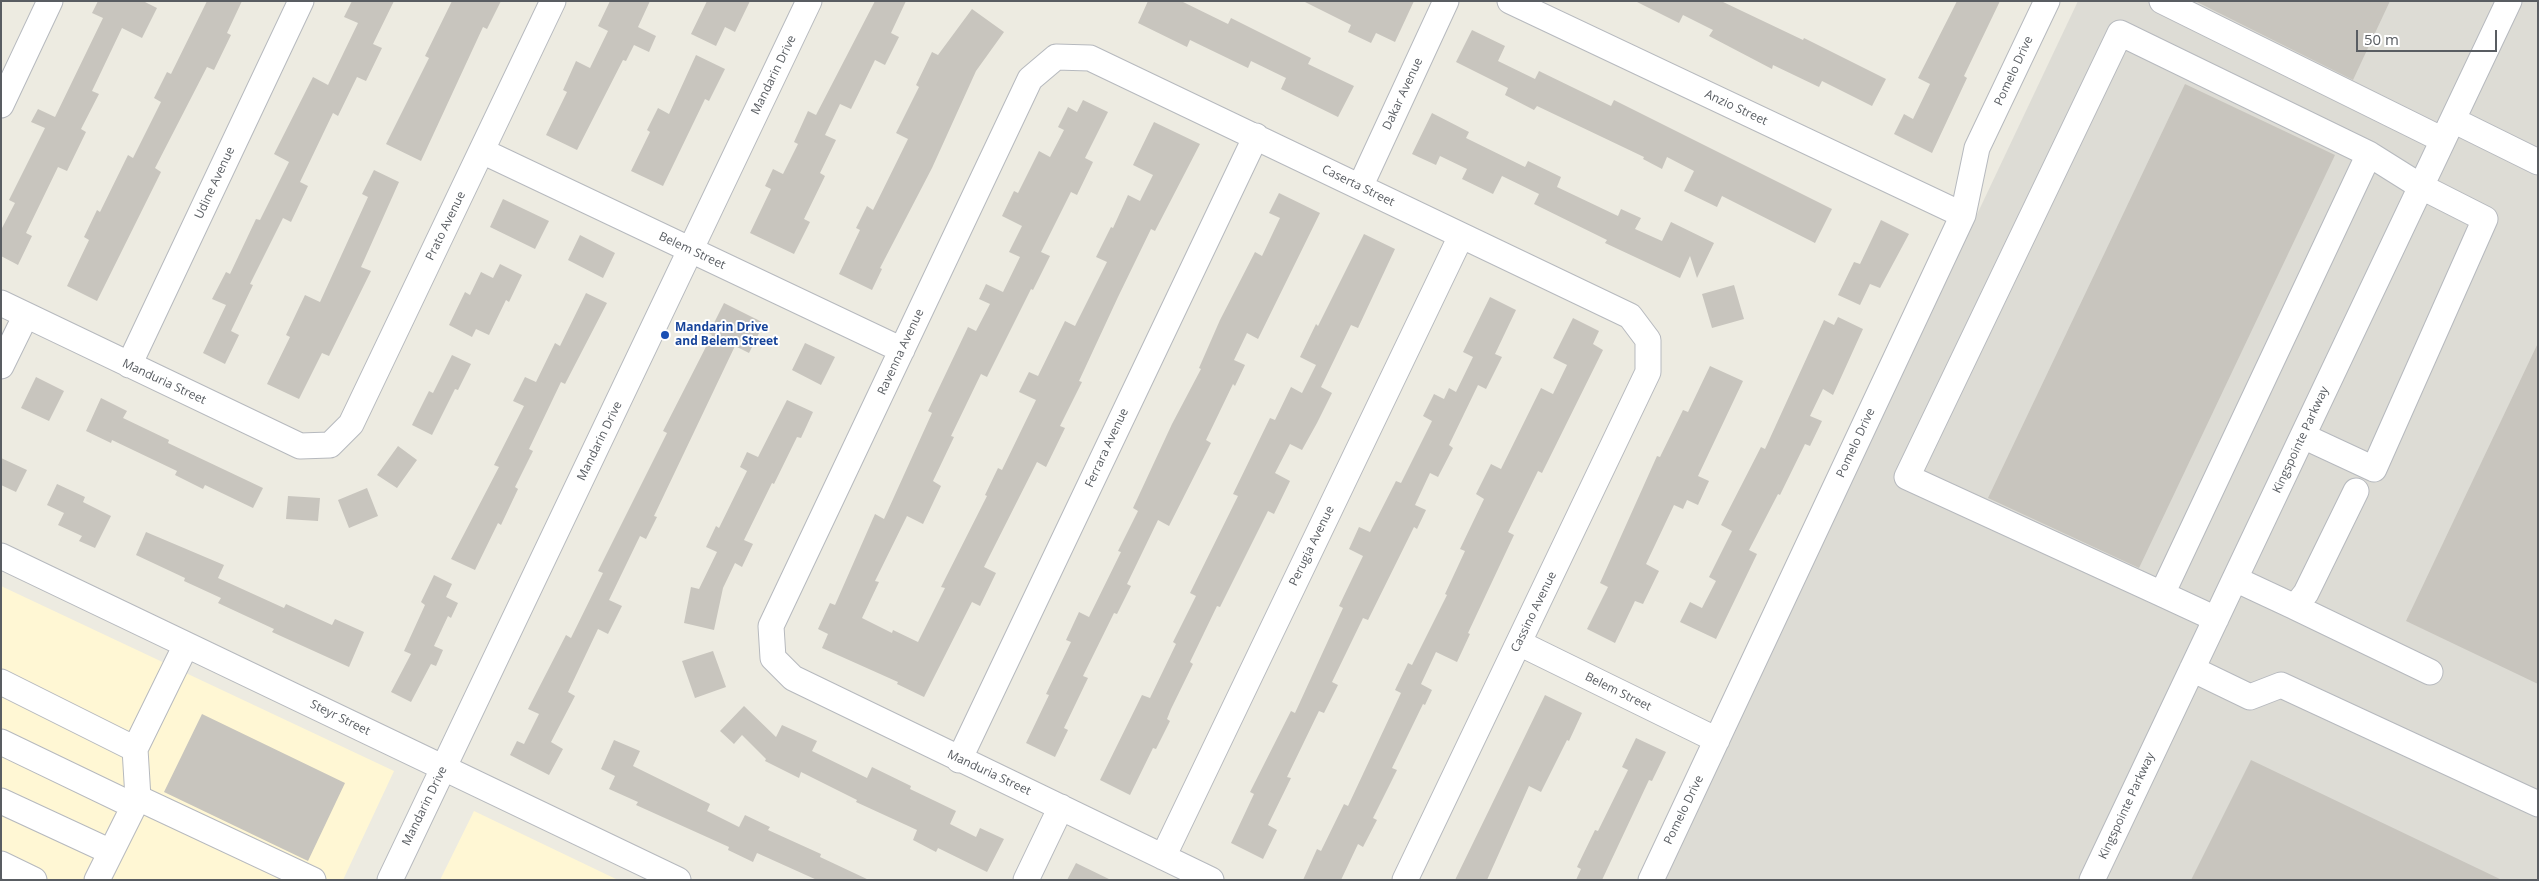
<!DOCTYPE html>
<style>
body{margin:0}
#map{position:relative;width:2539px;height:881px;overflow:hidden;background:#edebe1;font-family:"Open Sans",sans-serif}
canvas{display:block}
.frame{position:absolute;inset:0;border:2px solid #595d62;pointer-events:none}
.scale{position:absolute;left:2356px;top:30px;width:141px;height:22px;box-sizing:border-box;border:2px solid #595d62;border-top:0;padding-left:6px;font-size:15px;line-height:18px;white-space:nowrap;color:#595d62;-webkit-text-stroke:4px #fff;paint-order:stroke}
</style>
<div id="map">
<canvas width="2539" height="881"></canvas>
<div class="frame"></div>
<div class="scale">50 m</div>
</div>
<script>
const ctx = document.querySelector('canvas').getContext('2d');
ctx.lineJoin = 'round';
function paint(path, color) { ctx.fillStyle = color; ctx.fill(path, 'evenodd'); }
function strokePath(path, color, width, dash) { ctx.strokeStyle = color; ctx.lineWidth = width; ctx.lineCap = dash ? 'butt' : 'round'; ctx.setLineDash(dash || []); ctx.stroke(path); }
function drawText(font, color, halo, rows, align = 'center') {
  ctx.font = font + ' "Open Sans",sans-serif'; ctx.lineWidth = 4; ctx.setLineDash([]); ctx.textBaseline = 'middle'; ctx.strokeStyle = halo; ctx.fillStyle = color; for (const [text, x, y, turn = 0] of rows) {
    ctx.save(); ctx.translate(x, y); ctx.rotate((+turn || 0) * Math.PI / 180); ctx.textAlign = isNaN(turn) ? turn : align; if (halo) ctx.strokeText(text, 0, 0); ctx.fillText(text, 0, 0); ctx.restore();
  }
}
const commercial = new Path2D(`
 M 1,586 L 394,771 L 343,880 L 1,880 Z
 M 474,811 L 618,880 L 440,880 Z`);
const industrial = new Path2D(`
 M 2078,1 L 2538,1 L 2538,880 L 1662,880 Z`);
const building = new Path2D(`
 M 98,1 L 143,1 L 157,8 L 142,38 L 122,28 L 92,91 L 99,94 L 81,129 L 86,132 L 67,171 L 58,167 L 26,233 L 32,236 L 18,265 L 1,256 L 1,230 L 15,203 L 9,200 L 45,128 L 31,122 L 38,109 L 55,117 L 103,18 L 92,13 Z
 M 207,1 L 242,1 L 227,33 L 231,35 L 214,70 L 207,67 L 155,168 L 161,172 L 97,301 L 67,286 L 89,240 L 84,237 L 97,210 L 100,212 L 128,155 L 133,158 L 161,102 L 154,98 L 167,72 L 171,74 Z
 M 352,1 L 394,1 L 373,44 L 382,48 L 366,81 L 357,77 L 338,116 L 333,113 L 300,182 L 308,186 L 291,222 L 283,218 L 250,284 L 253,285 L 231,331 L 239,335 L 225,364 L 203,353 L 226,305 L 212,299 L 226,272 L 230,274 L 256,219 L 260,220 L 289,162 L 274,154 L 313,77 L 328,85 L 358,23 L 344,17 Z
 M 452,1 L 501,1 L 487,29 L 483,27 L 421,161 L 386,144 L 429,58 L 425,56 Z
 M 610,1 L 650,1 L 638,27 L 656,36 L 649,52 L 634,45 L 626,61 L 623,60 L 577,150 L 546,135 L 567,92 L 563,90 L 576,61 L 590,68 L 608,31 L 598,26 Z
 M 707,1 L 750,1 L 735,32 L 725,27 L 716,46 L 691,34 Z
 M 875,1 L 906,1 L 891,33 L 899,37 L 885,65 L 875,60 L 851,109 L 840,104 L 825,135 L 836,140 L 820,173 L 825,176 L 804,219 L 810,222 L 794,254 L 750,233 L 771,189 L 765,186 L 773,169 L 783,174 L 798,144 L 794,142 L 808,111 L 816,115 Z
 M 1148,1 L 1181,1 L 1228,24 L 1231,18 L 1311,58 L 1308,64 L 1354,86 L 1338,117 L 1281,89 L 1286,78 L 1251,61 L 1248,68 L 1190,40 L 1187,47 L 1138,23 Z
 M 1303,1 L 1414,1 L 1395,42 L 1376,33 L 1371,43 L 1348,32 L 1351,25 Z
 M 1635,1 L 1721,1 L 1803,40 L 1804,38 L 1886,79 L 1872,106 L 1822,81 L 1819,87 L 1773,65 L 1772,69 L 1709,36 L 1713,30 L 1683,15 L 1679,23 Z
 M 1957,1 L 2000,1 L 1964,76 L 1967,78 L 1932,153 L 1894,134 L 1904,114 L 1913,119 L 1930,84 L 1918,78 Z
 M 2195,1 L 2390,1 L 2353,80 Z
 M 972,9 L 1004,32 L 976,71 L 932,168 L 880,268 L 882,269 L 872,290 L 839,274 L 860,230 L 856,228 L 867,206 L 873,210 L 908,139 L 896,133 L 919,87 L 916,85 L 932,52 L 938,55 Z
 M 1472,30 L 1505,46 L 1498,61 L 1535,79 L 1539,71 L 1611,106 L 1614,100 L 1832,209 L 1815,243 L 1722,196 L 1717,207 L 1684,191 L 1694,171 L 1667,157 L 1662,169 L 1643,159 L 1644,157 L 1537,106 L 1534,110 L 1505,95 L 1508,88 L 1456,62 Z
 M 696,55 L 725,69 L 709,101 L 705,99 L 663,186 L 631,171 L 650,132 L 647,130 L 658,108 L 669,114 Z
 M 2185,84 L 2335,155 L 2139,568 L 1988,498 Z
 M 1083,100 L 1108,112 L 1085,158 L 1093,162 L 1077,195 L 1071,192 L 1041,252 L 1050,256 L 1033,290 L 1031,289 L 987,377 L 981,374 L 951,436 L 954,437 L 933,481 L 941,486 L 923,524 L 907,516 L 875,581 L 879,582 L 862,618 L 892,633 L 893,630 L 918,642 L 945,588 L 941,587 L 987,496 L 985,495 L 998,468 L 1002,470 L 1036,400 L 1019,392 L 1029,372 L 1038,376 L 1065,321 L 1075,326 L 1107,262 L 1096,257 L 1111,227 L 1113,228 L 1128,195 L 1140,201 L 1153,175 L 1133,165 L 1154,122 L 1200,144 L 1155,231 L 1151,229 L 1118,297 L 1079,381 L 1082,382 L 1060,426 L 1065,428 L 1046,467 L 1037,462 L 984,567 L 996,573 L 980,606 L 972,602 L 924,697 L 897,684 L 898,682 L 822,648 L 828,634 L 818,629 L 830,603 L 835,605 L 875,514 L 884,519 L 932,413 L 928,411 L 968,327 L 976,331 L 990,304 L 979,299 L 986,284 L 1003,292 L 1020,257 L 1009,252 L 1022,226 L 1002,216 L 1014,191 L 1018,193 L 1039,151 L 1050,157 L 1064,130 L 1058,127 L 1068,107 L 1077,112 Z
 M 1432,113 L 1469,132 L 1466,138 L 1525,167 L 1528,161 L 1561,177 L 1557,187 L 1618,216 L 1621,209 L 1641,218 L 1635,229 L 1662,241 L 1671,222 L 1714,243 L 1697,278 L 1690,256 L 1680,278 L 1605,243 L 1607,240 L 1534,204 L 1539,194 L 1502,176 L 1493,194 L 1462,179 L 1467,169 L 1440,156 L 1436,165 L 1412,154 Z
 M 374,170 L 399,182 L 361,267 L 371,271 L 329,356 L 322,353 L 299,399 L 267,384 L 290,337 L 286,335 L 305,295 L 320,302 L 368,197 L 362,194 Z
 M 1279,193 L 1320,213 L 1258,339 L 1247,333 L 1234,360 L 1245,365 L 1235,386 L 1233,384 L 1206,440 L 1211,443 L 1169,526 L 1158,520 L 1127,584 L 1131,586 L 1117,614 L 1114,613 L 1083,676 L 1088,678 L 1064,728 L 1068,730 L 1055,757 L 1026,743 L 1049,695 L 1046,694 L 1071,642 L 1066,640 L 1079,612 L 1089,617 L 1121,552 L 1118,551 L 1138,511 L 1133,508 L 1172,424 L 1201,369 L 1199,368 L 1220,320 L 1255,252 L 1262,256 L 1280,218 L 1269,213 Z
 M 503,199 L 549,221 L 535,249 L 490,227 Z
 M 1881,220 L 1909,234 L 1880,288 L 1870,284 L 1860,305 L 1838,295 L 1854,262 L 1860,264 Z
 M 1364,234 L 1395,249 L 1358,328 L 1351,325 L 1321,387 L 1332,393 L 1317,423 L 1302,450 L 1290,444 L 1275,473 L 1290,481 L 1274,514 L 1268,511 L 1220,607 L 1217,606 L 1190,662 L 1193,664 L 1171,709 L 1167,719 L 1170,721 L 1156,749 L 1153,748 L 1130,795 L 1100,780 L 1142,695 L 1150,698 L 1176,644 L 1173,642 L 1196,596 L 1190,593 L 1238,496 L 1233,494 L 1270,418 L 1275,420 L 1291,387 L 1302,393 L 1316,365 L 1300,357 L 1316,324 L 1318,326 Z
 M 580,235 L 615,253 L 603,278 L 568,260 Z
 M 500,264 L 522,275 L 509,302 L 506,300 L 489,335 L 476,329 L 472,337 L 449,325 L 465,292 L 470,295 L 481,272 L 493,278 Z
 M 1734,285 L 1744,319 L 1712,328 L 1702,294 Z
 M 586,293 L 607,303 L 565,384 L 561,382 L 529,449 L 533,451 L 515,487 L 518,489 L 501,525 L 498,523 L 475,570 L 451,559 L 499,467 L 494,465 L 524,406 L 513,401 L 525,377 L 536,382 L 555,343 L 560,346 Z
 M 1490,297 L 1516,310 L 1495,354 L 1502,357 L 1486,389 L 1478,385 L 1449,445 L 1453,448 L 1438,477 L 1430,473 L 1415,505 L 1426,510 L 1417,529 L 1414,527 L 1368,620 L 1363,618 L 1332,682 L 1338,685 L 1324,713 L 1319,711 L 1287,777 L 1291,778 L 1268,825 L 1277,830 L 1263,859 L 1231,843 L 1254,794 L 1250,792 L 1291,711 L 1295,713 L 1343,608 L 1339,606 L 1363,556 L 1349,549 L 1359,527 L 1370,532 L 1396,481 L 1401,483 L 1432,421 L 1423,416 L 1434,394 L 1444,399 L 1449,388 L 1456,392 L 1473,357 L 1463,352 Z
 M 724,303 L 764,323 L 749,353 L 735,346 L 654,516 L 657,517 L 646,539 L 640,536 L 609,600 L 622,606 L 608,634 L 598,629 L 568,692 L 575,696 L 551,742 L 563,749 L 549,775 L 510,755 L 517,741 L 524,744 L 539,714 L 528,709 L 566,635 L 571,638 L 603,573 L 598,571 L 667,433 L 663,431 L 712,335 L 709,333 Z
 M 1838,317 L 1863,329 L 1833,395 L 1823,389 L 1810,416 L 1822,421 L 1810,446 L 1805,444 L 1780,495 L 1778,494 L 1749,550 L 1757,554 L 1716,639 L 1680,622 L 1690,602 L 1702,608 L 1716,581 L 1709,577 L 1732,531 L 1721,525 L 1761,447 L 1765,449 L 1824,320 L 1834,325 Z
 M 1573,318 L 1599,331 L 1593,344 L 1603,350 L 1542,473 L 1538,471 L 1508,532 L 1514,535 L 1468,633 L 1470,634 L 1457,662 L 1436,652 L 1421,684 L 1432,690 L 1425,705 L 1423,704 L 1392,768 L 1397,770 L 1373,818 L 1377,820 L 1363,847 L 1358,844 L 1341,880 L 1303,880 L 1317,849 L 1321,851 L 1344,804 L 1348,806 L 1401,693 L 1395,690 L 1408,663 L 1412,665 L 1447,595 L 1445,594 L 1465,551 L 1460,549 L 1484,499 L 1476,494 L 1491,464 L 1501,469 L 1541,388 L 1553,394 L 1567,365 L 1553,358 Z
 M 805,343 L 835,357 L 821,385 L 792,370 Z
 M 2538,343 L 2538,684 L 2406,621 Z
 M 452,355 L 471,364 L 458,390 L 455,389 L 432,435 L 412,425 L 429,391 L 433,393 Z
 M 1710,366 L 1743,381 L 1698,476 L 1709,481 L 1698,505 L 1687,500 L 1683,509 L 1674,505 L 1646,564 L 1659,571 L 1643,604 L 1635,601 L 1615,643 L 1587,629 L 1608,587 L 1600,583 L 1657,456 L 1660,457 L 1683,410 L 1688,412 Z
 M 36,377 L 64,391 L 49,421 L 21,408 Z
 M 101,398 L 127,411 L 123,418 L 169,440 L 168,443 L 263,488 L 253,508 L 205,485 L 203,489 L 175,475 L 177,471 L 112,440 L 111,443 L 86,431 Z
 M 787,400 L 813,412 L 801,438 L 797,437 L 774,484 L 772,483 L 744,540 L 753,544 L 742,567 L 735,563 L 723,588 L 714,630 L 684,623 L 691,587 L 699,589 L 717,552 L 706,547 L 716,526 L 719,528 L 747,471 L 740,467 L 747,452 L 758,457 Z
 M 398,446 L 417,460 L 397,488 L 377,475 Z
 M 1,458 L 27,470 L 16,492 L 1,485 Z
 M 57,484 L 85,497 L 83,502 L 111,516 L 95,548 L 79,541 L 82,536 L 58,525 L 64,513 L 47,505 Z
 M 367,488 L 378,516 L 349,528 L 338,500 Z
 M 288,496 L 320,498 L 318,521 L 286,519 Z
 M 146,532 L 224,565 L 218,578 L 284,608 L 286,604 L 332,625 L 335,619 L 364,632 L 349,667 L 272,632 L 274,629 L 218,603 L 221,598 L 184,581 L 185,578 L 136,555 Z
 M 434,575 L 452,584 L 446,597 L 458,603 L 451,618 L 448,616 L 434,646 L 443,650 L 436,666 L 431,664 L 411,702 L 391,692 L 411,654 L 404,651 L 425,605 L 421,602 Z
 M 713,651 L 726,687 L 695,698 L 682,661 Z
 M 1545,695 L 1582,713 L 1569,741 L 1567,740 L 1541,792 L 1529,786 L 1487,880 L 1455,880 Z
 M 744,706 L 776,737 L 782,725 L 817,741 L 812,751 L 867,778 L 872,767 L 911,786 L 910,789 L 956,811 L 950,824 L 976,837 L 980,828 L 1004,839 L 987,872 L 938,848 L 936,852 L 913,840 L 917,830 L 856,802 L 857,800 L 801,772 L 799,778 L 765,761 L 766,759 L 742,735 L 734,744 L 720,731 Z
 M 202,714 L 345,783 L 308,861 L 164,792 Z
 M 1636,738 L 1666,752 L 1652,781 L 1649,780 L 1602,880 L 1576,880 L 1581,869 L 1577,867 L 1595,830 L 1598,831 L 1628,770 L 1622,767 Z
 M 614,740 L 640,751 L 633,766 L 710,804 L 707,811 L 739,827 L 745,815 L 770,827 L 768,830 L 821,854 L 820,857 L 869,880 L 817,880 L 757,853 L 753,862 L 728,850 L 729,847 L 636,805 L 638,802 L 609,789 L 615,776 L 601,769 Z
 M 2251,760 L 2502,880 L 2191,880 Z
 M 1076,863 L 1111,880 L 1067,880 Z`);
const minor = new Path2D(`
 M 1510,1 L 1963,215
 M 2162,1 L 2443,140
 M 1,105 L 50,1
 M 2453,120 L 2538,162
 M 482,151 L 902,350
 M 1360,187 L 1446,1
 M 1,303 L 300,446 L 330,445 L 351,424 L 553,1
 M 129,365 L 301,1
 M 1,366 L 26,315
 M 1,556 L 678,880
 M 2235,579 L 2295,607 L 2306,593 L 2356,491
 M 2162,594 L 1907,477 L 2120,33 L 2369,154
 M 2295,607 L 2430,672
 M 2216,619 L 2162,594 L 2369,154 L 2420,186 L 2485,219 L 2374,469 L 2303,436
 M 1519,643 L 1717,740
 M 2192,669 L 2250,697 L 2281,685 L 2538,804
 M 1,682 L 135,749 L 186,645
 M 1,742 L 134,806
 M 135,749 L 138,798 L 313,880
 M 959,760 L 1256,136
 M 1,801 L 111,852
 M 1163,857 L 1461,236
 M 1,864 L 34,880
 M 97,880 L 138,798
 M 390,880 L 809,1
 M 1026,880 L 1061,807
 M 1211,880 L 793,678 L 773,658 L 771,626 L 1030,79 L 1056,57 L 1090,58 L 1630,316 L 1648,340 L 1648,372 L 1405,880
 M 1651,880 L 1963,215 L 1977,148 L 2047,1
 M 2092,880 L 2509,1`);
const markers = [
 [665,335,5,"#1a4fb4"]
];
const streetNames = [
 ["Pomelo Drive",2014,71,-65],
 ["Mandarin Drive",774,75,-64],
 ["Dakar Avenue",1403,94,-65],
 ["Anzio Street",1736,108,25],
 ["Udine Avenue",215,183,-65],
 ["Caserta Street",1358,186,26],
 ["Prato Avenue",446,226,-64],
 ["Belem Street",692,251,25],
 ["Ravenna Avenue",901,352,-65],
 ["Manduria Street",164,382,25],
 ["Kingspointe Parkway",2301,440,-65],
 ["Mandarin Drive",600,441,-64],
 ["Pomelo Drive",1856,443,-65],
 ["Ferrara Avenue",1107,448,-65],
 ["Perugia Avenue",1312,546,-64],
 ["Cassino Avenue",1534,612,-64],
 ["Belem Street",1618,692,26],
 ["Steyr Street",340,718,26],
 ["Manduria Street",989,773,25],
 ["Mandarin Drive",425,806,-64],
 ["Kingspointe Parkway",2127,806,-65],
 ["Pomelo Drive",1684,810,-64]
];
const transitNames = [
 ["Mandarin Drive",675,328],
 ["and Belem Street",675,342]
];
paint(commercial, '#fff7d4');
paint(industrial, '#dddcd5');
paint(building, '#c8c5be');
strokePath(minor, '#b6b9be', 27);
strokePath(minor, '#fff', 25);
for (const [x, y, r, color] of markers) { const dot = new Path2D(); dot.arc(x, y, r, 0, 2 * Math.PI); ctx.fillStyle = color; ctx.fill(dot); strokePath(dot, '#fff', 2); }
drawText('12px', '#595d62', '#fff', streetNames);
drawText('bold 12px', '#164399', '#fff', transitNames, 'left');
</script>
